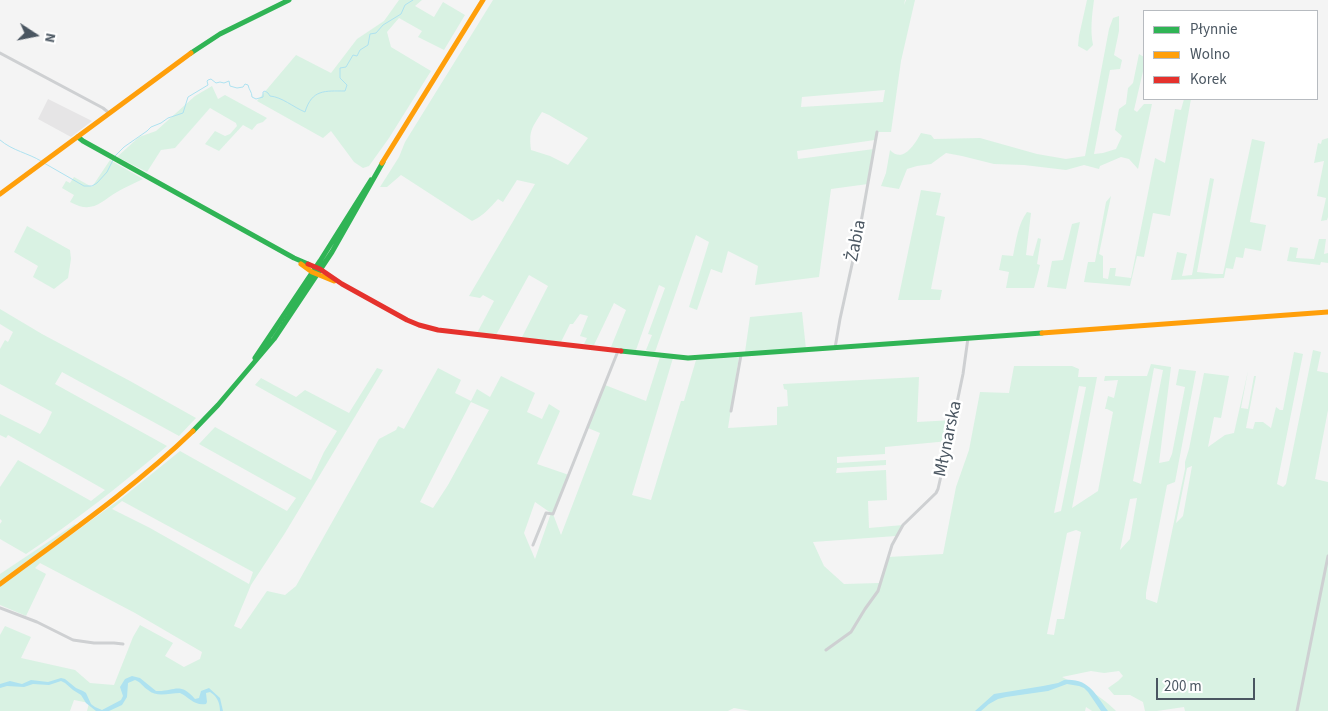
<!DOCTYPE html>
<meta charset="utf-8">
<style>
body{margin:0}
#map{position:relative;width:1328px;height:711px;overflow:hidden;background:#f4f4f4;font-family:"Source Sans 3",sans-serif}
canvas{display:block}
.legend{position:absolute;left:1143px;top:10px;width:175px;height:90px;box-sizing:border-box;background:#fff;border:1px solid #b7bbc0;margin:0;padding:6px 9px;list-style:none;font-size:15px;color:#4a5661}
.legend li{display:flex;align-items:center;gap:10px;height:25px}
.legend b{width:25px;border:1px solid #b7bbc0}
.north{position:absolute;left:10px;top:10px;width:50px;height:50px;-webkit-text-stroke:4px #fff;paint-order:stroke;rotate:101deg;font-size:14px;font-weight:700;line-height:20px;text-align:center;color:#4a5661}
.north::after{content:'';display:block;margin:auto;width:18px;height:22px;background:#4a5661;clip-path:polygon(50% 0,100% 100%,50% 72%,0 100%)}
.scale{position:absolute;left:1156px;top:678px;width:99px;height:22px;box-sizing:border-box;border:2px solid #4a5661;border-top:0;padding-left:6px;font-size:15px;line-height:18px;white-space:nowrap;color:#4a5661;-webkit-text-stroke:4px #fff;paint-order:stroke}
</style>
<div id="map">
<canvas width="1328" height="711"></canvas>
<ul class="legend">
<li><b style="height:6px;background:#30b455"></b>Płynnie</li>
<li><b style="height:6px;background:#ff9f0a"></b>Wolno</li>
<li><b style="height:6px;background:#e5322d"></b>Korek</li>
</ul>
<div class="north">N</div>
<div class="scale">200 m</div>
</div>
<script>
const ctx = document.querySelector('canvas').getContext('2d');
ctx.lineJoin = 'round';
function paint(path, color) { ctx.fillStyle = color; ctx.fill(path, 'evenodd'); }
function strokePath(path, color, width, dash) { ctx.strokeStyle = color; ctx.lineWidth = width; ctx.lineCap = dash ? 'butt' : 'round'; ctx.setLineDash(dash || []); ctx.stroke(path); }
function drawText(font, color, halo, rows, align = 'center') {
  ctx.font = font + ' "Source Sans 3",sans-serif'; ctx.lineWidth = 5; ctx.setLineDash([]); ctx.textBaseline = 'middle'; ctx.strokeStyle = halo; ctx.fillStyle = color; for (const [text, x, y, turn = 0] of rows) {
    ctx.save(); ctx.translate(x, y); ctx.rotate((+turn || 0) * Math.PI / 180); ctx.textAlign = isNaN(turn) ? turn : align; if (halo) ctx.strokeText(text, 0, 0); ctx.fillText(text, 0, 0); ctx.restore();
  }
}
const education = new Path2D(`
 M 48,99 L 92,121 L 71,137 L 38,119 Z`);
const green = new Path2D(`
 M 399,0 L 422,0 L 415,6 L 434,17 L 443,2 L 465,15 L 444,50 L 418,37 L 422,31 L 399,18 L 387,32 L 391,47 L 431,71 L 389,138 L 369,166 L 363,168 L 354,162 L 331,131 L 323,138 L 257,101 L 296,55 L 331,73 L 357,39 L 384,21 Z
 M 493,0 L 905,0 L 904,5 L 906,0 L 915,0 L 901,61 L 891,132 L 877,132 L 875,140 L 797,151 L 798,159 L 874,149 L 868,184 L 831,189 L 819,277 L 755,285 L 758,266 L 728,251 L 722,273 L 711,269 L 697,310 L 689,307 L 709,242 L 696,235 L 655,352 L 646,350 L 652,335 L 648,334 L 665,288 L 659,285 L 636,350 L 611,347 L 626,310 L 614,303 L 594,345 L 584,344 L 587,338 L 580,336 L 588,316 L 580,314 L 573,324 L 570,324 L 561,342 L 548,340 L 547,342 L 521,339 L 548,286 L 529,275 L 496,335 L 477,333 L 494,301 L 483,295 L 480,298 L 469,296 L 535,184 L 517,180 L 503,202 L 498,199 C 490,208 483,216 472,221 L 401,175 L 387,187 L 380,187 L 399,157 L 405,142 ZM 885,90 L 883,102 L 801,107 L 802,97 ZM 542,112 L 549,115 L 588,138 L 568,165 L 550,156 L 531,150 C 529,131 531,129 542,112 Z
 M 1087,0 L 1094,0 C 1092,15 1090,30 1093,45 L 1087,51 L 1078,46 L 1079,36 Z
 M 1119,16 L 1119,31 L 1114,55 L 1122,60 L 1120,69 L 1110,70 L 1094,154 L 1103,153 L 1116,149 L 1122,136 L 1115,130 L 1119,109 L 1126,104 L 1128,88 L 1133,83 L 1139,54 L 1144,57 L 1144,67 L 1134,110 L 1137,112 L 1144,104 L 1152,104 L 1138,169 L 1129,159 L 1121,157 L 1100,166 L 1099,169 L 1084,165 L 1066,170 L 1024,165 L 994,164 L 962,156 L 946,153 L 931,164 L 917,166 L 907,169 L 899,189 L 881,186 L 886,173 L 890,150 C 903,164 915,144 921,133 L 931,135 L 934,139 L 980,138 L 1037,154 L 1066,159 L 1085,156 L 1109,29 L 1113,18 Z
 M 212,86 L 218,99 L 225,95 L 267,118 L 263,122 L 257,124 L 252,130 L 243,125 L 219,151 L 205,144 L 215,131 L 225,136 L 230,134 L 237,126 L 236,123 L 210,108 L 175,148 L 161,150 L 147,172 L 117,157 L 139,137 L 156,131 L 195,96 Z
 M 1184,99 L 1191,99 L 1170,216 L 1153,213 L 1144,257 L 1137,256 L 1130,286 L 1084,282 L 1088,262 L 1095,262 L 1106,202 L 1111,196 L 1099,254 L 1103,256 L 1103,278 L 1108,279 L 1110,268 L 1116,268 L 1115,276 L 1131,278 L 1155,158 L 1165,163 L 1175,109 L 1181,110 Z
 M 1328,138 L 1328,217 L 1327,220 L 1321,221 L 1326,198 L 1317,196 L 1324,161 L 1314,163 L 1318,143 L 1321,144 L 1322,140 Z
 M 1252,139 L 1265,142 L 1250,222 L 1266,225 L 1261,251 L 1245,248 L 1243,258 L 1236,257 L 1233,269 L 1226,268 L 1224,278 L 1171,280 L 1177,252 L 1187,254 L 1182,276 L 1192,275 L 1210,178 L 1214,179 L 1197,272 L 1216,274 L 1223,274 Z
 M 110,160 L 143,179 C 135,183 125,187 117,192 C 99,203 92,214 70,202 L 74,195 L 62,188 L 66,181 L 70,183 L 74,177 L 92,187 Z
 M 921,190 L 941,193 L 936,215 L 945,217 L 931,289 L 942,290 L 940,300 L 898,300 Z
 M 1027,212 L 1031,213 L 1026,255 L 1033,256 L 1038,238 L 1041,239 L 1037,264 L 1040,265 L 1034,288 L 1006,288 L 1009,272 L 999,270 L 1002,255 L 1013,256 C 1016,241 1018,224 1027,212 Z
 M 1080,222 L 1066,289 L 1047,287 L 1052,261 L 1063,260 L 1072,224 Z
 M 27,226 L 70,250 L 71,259 L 68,278 L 54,289 L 33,277 L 38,266 L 14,252 Z
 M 1319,239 L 1326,239 L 1324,254 L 1328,253 L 1328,263 L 1321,262 L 1320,265 L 1287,261 L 1290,247 L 1298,248 L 1296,258 L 1314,259 Z
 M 0,309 L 42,334 L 130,381 L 196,418 L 179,436 L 62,372 L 55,384 L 167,446 C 122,484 75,521 26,554 L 0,539 L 0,524 L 2,521 L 0,519 L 0,487 L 18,460 L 91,501 L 105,490 L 8,435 L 6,438 L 0,435 L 0,414 L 40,434 L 46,425 L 52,412 L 0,384 L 0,349 L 5,340 L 8,342 L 13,332 L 0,324 Z
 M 802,312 L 806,349 L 745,352 L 750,317 Z
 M 1313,350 L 1321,352 L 1317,371 L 1328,373 L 1328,410 L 1315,479 L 1328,482 L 1328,711 L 1185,711 L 1184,707 L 1157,711 L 1145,711 L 1143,702 L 1130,695 L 1114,695 L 1108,688 L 1118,681 L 1123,676 L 1119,671 L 1104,673 L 1091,671 L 1062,677 C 1069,681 1077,683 1084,687 C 1092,691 1111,705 1116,711 L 1092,711 L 1086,707 L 1085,711 L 751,711 L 734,708 L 728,711 L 87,711 L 89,703 L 74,700 L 70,711 L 0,711 L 0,635 L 5,626 L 31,637 L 21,658 L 75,670 L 90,683 L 114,685 L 133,637 L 140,625 L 173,643 L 165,656 L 184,667 L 200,659 L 202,652 L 135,613 L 40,563 L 35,568 L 46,574 L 26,616 L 0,605 L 0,586 L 122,498 L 180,451 L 287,511 L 296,498 L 199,444 L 215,427 L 311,480 L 324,452 L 337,431 L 255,385 L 261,378 L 296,397 L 305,390 L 349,413 L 377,368 L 383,370 L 285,533 L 251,585 L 234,626 L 241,629 L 267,591 L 285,595 L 296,586 L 379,439 L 396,430 L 398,426 L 404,429 L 438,368 L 461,380 L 455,393 L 471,401 L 477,389 L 490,397 L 501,376 L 535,393 L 527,412 L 542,419 L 549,404 L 560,411 L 537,464 L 569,475 L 553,514 L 561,535 L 600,433 L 588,428 L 605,385 L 646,401 L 660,357 L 673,358 L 632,495 L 651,500 L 681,401 L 684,401 L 696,360 L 739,357 L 728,428 L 777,425 L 777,407 L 788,406 L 787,390 L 784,389 L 783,384 L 919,377 L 917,422 L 954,420 L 949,441 L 885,447 L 885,454 L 837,457 L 837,463 L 886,460 L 886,465 L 837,468 L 836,473 L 886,470 L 887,500 L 868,501 L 869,528 L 903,525 L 896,536 L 813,542 L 824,566 L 844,584 L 879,583 L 888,557 L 943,554 L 956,487 L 969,450 L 980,392 L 1009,393 L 1014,366 L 1072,366 L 1079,369 L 1078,377 L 1097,377 L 1072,508 L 1098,491 L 1113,412 L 1107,409 L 1105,409 L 1108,396 L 1114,398 L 1118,380 L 1104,381 L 1105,376 L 1147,376 L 1151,364 L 1171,367 L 1159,463 L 1169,461 L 1172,454 L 1185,387 L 1176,385 L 1179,369 L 1196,371 L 1175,482 L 1167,485 L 1146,593 L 1146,599 L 1157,603 L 1185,469 L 1185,462 L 1189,449 L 1204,373 L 1229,376 L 1221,418 L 1214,417 L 1208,447 L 1225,435 L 1234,433 L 1248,371 L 1241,408 L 1248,409 L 1254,376 L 1256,376 L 1246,428 L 1253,429 L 1255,422 L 1263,422 L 1271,428 L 1276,407 L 1280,410 L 1283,410 L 1294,352 L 1303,354 L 1277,484 L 1283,487 L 1286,484 ZM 1154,368 L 1163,370 L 1141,484 L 1133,481 ZM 1079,386 L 1086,387 L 1061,511 L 1054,513 ZM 471,402 L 489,410 L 448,485 L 433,508 L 420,502 ZM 1192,466 L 1183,516 L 1176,523 L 1187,468 ZM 1137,498 L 1130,539 L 1120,550 L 1130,499 ZM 122,501 L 253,572 L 249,584 L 150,528 L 112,509 ZM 535,502 L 551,513 L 535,559 L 524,533 ZM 1076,530 L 1081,532 L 1064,619 L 1057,619 L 1054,635 L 1047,634 L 1067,533 Z
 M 75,524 L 76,525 L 0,581 L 0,574 Z`);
const water = new Path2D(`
 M 132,676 L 140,678 L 156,691 C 175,692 179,681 195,699 L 199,698 L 201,691 L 209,688 L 220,698 L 223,711 L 220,711 C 220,703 217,696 210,692 L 206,693 L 207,702 L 206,704 C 194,706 189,697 180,693 C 169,693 157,698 148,690 C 143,687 141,682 135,680 L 128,683 L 127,697 L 122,705 L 109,711 L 96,711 L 86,703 L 81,695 L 73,690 L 65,683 L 61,681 L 49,685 L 33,684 L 24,687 L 7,686 L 0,688 L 0,684 L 10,681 L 22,684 L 31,680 L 48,682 L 61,678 L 65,679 L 76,688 L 83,691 L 86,693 L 91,704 L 95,707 L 102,710 L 121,700 L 123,696 L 120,687 L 125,679 Z
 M 1064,680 C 1089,678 1095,694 1108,711 L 1101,711 L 1088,692 L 1084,688 L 1079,686 L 1067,684 L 1048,691 L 1006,697 L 998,699 L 989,704 L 981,711 L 975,711 L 994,694 L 1043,686 L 1058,683 Z`);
const stream = new Path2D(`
 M 0,140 C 13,151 28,153 41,161
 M 115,156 L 124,147 L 147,131 L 151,127 L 161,123 L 168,118 L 183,113 L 188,97 L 208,85 L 207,81 L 208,80 L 211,79 L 216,83 L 220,82 L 224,83 L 229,81 L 230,86 L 237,88 L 243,87 L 245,84 L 248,85 C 249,90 252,92 252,97 L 256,99 L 263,97 L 263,92 L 265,91 L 268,93 L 270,96 C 282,97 293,107 305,112 C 312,89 325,91 345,91 L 347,85 L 340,78 L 340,68 L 346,67 L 353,55 L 357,56 L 360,50 L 368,45 L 370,34 L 376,33 L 383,25 L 401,14 L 405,5 L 413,0
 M 44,163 L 84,186 L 92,186 L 97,183 L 107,172 L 113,160`);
const street = new Path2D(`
 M 0,53 L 103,108 L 109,113
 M 835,348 L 840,319 L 860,228 L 877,132
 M 731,411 L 741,355
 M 533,545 L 546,513 L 553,514 L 618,351
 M 0,608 L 37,622 L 73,640 L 94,643 L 114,643 L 123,644
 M 826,650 L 851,632 L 865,609 L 878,591 L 892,545 L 903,525 L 936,493 L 938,489 L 949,441 L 963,374 L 968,338
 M 1297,711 L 1328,556`);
const fast = new Path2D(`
 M 191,53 L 220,34 L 289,0
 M 78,137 L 83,141 L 294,258 L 308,264
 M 621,351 L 688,358 L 1042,333
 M 255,358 L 320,261 L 371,180
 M 193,431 L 218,405 L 274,339 L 332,252 L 383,162`);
const slow = new Path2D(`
 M 382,163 L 483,0
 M 0,194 L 191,53
 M 301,264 L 312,272 L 334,281
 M 1042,333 L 1328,312
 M 0,584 C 66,535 134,488 193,431`);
const jam = new Path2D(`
 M 308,264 L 320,269 L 342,284 L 407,320 L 419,325 L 438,330 L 621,351`);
const streetNames = [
 ["Żabia",857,241,-79],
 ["Młynarska",949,439,-78]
];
paint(education, '#e6e5e6');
paint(green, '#d9f2e3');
paint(water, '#aee2f0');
strokePath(stream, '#aee2f0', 1);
strokePath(street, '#ced0d2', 3);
strokePath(fast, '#30b455', 5);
strokePath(slow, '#ff9f0a', 5);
strokePath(jam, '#e5322d', 5);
drawText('18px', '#4a5661', '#fff', streetNames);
</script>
